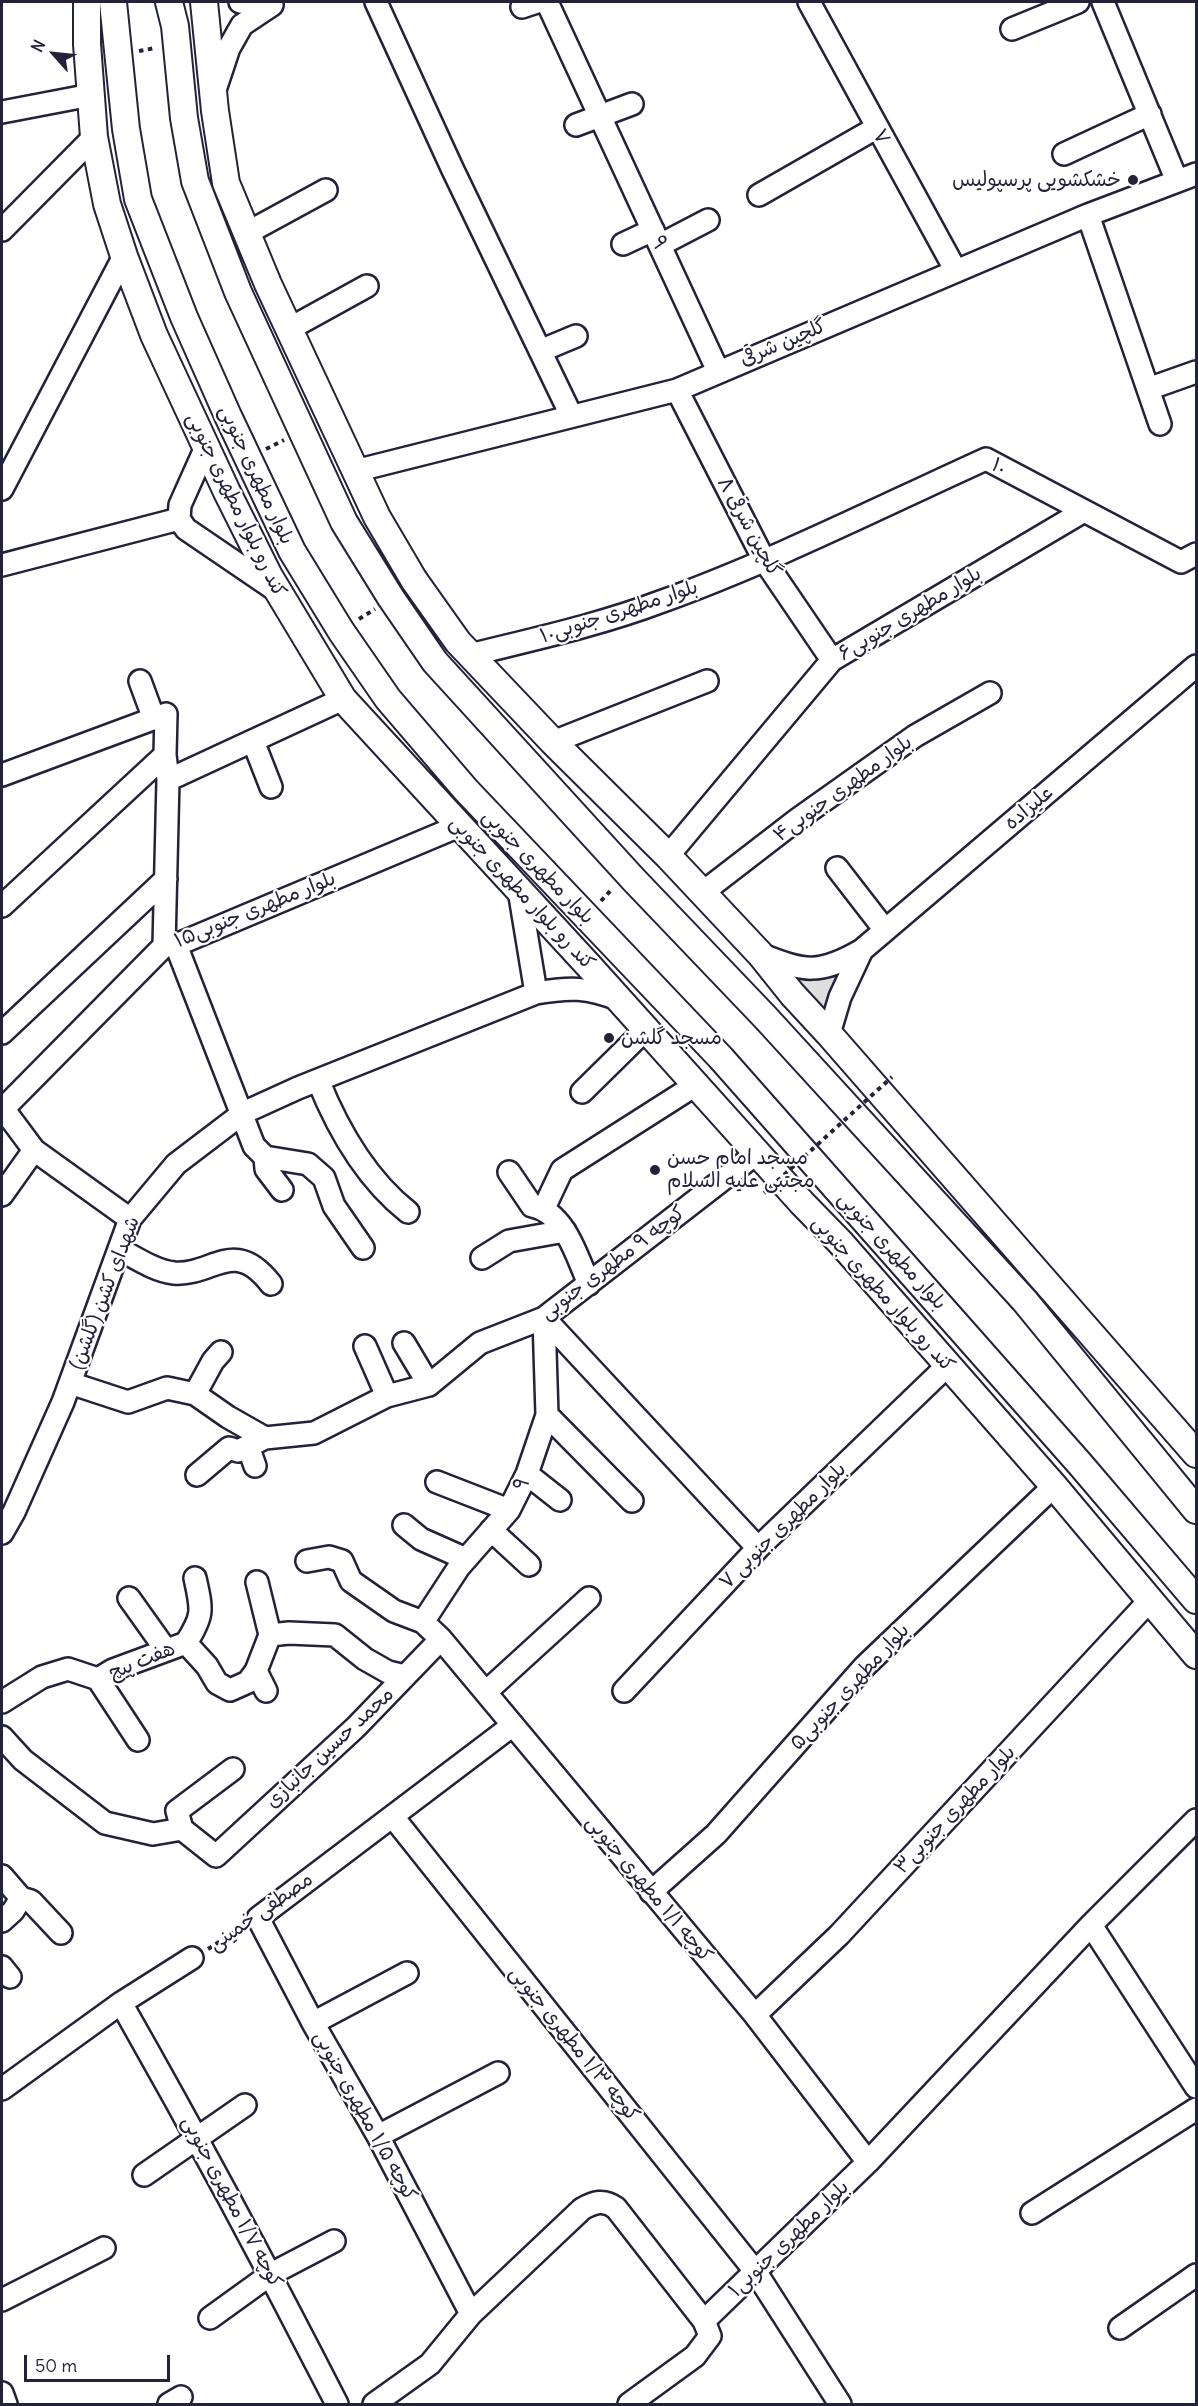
<!DOCTYPE html>
<meta charset="utf-8">
<style>
body{margin:0}
#map{position:relative;width:1198px;height:2406px;overflow:hidden;background:#fff;font-family:Delius,sans-serif}
canvas{display:block}
.frame{position:absolute;inset:0;border:3px solid #22223b;pointer-events:none}
.north{position:absolute;left:24px;top:24px;width:60px;height:60px;-webkit-text-stroke:4px #fff;paint-order:stroke;rotate:297deg;font-size:16px;font-weight:700;line-height:24px;text-align:center;color:#22223b}
.north::after{content:'';display:block;margin:auto;width:21px;height:27px;background:#22223b;clip-path:polygon(50% 0,100% 100%,50% 72%,0 100%)}
.scale{position:absolute;left:24px;top:2355px;width:146px;height:27px;box-sizing:border-box;border:3px solid #22223b;border-top:0;padding-left:8px;font-size:18px;line-height:21px;white-space:nowrap;color:#22223b;-webkit-text-stroke:4px #fff;paint-order:stroke}
</style>
<div id="map">
<canvas width="1198" height="2406"></canvas>
<div class="frame"></div>
<div class="north">N</div>
<div class="scale">50 m</div>
</div>
<script>
const ctx = document.querySelector('canvas').getContext('2d');
ctx.lineJoin = 'round';
function paint(path, color) { ctx.fillStyle = color; ctx.fill(path, 'evenodd'); }
function strokePath(path, color, width, dash) { ctx.strokeStyle = color; ctx.lineWidth = width; ctx.lineCap = dash ? 'butt' : 'round'; ctx.setLineDash(dash || []); ctx.stroke(path); }
function drawText(font, color, halo, rows, align = 'center') {
  ctx.font = font + ' Delius,"Playpen Sans Arabic",sans-serif'; ctx.lineWidth = 4.5; ctx.setLineDash([]); ctx.textBaseline = 'middle'; ctx.strokeStyle = halo; ctx.fillStyle = color; for (const [text, x, y, turn = 0] of rows) {
    ctx.save(); ctx.translate(x, y); ctx.rotate((+turn || 0) * Math.PI / 180); ctx.textAlign = isNaN(turn) ? turn : align; if (halo) ctx.strokeText(text, 0, 0); ctx.fillText(text, 0, 0); ctx.restore();
  }
}
const green = new Path2D(`
 M 841,972 L 825,1021 L 790,977 L 821,976 Z`);
const path = new Path2D(`
 M 139,51 L 155,48
 M 266,449 L 284,440
 M 359,619 L 375,609
 M 601,901 L 612,889
 M 208,1949 L 242,1927`);
const minor = new Path2D(`
 M 376,2 L 452,168 L 571,415
 M 547,2 L 718,371
 M 809,2 L 956,271
 M 1103,2 L 1177,181
 M 522,7 L 537,2
 M 1012,29 L 1078,2
 M 214,93 L 229,48 L 242,25 L 272,5 L 240,2
 M 2,112 L 91,95
 M 576,125 L 632,104
 M 1064,154 L 1150,114
 M 759,195 L 876,128
 M 1088,215 L 1160,424
 M 2,230 L 94,137
 M 247,233 L 326,190
 M 623,244 L 653,230
 M 660,245 L 708,220
 M 289,329 L 367,286
 M 540,351 L 576,336
 M 1148,389 L 1196,372
 M 677,390 L 764,560 L 832,660
 M 206,447 L 180,505 L 179,519 L 186,529 L 277,591
 M 355,471 L 677,390 L 1088,215 L 1196,174
 M 2,489 L 124,256
 M 2,565 L 179,519
 M 470,655 C 534,639 599,625 660,602 C 771,562 878,508 986,459 L 1181,562 L 1196,554
 M 140,681 L 154,719
 M 253,741 L 271,787
 M 553,742 L 707,681
 M 2,775 L 166,714 L 165,755 L 168,780 L 164,946
 M 168,780 L 343,699
 M 668,856 L 832,660 L 1084,511
 M 837,868 L 885,930
 M 519,890 L 536,993
 M 702,893 L 798,819 L 915,736 L 990,693
 M 2,906 L 165,755
 M 176,945 L 254,1146 L 265,1157 L 308,1164 L 324,1178 L 334,1206 L 363,1248
 M 760,954 C 805,972 819,975 862,950 L 1196,666
 M 2,1033 L 166,879
 M 829,1034 L 840,997 L 862,950
 M 318,1080 C 338,1130 365,1178 408,1212
 M 582,1092 L 646,1029
 M 2,1107 L 34,1150 L 130,1219
 M 2,1110 L 164,946 L 176,945 L 459,826
 M 265,1157 L 266,1169 L 282,1190
 M 509,1172 L 532,1206 C 565,1212 577,1257 589,1284
 M 2,1195 L 34,1150
 M 544,1208 L 562,1170 L 697,1084
 M 119,1249 C 136,1258 155,1271 174,1273 C 213,1276 234,1236 271,1284
 M 482,1258 L 509,1241 L 565,1231
 M 544,1318 L 758,1548
 M 404,1343 L 429,1385
 M 365,1346 L 387,1396
 M 70,1383 L 128,1402 L 167,1388 L 195,1394 L 228,1417 L 265,1438
 M 195,1394 L 213,1361 L 221,1352
 M 547,1415 L 632,1501
 M 248,1446 L 255,1466
 M 527,1474 L 560,1500
 M 197,1475 L 229,1448 L 238,1451 L 265,1438 L 314,1433 L 387,1396 L 429,1385 L 480,1343 L 544,1318 L 757,1153
 M 437,1482 L 509,1510
 M 404,1525 L 421,1539 L 466,1559
 M 491,1530 L 529,1565
 M 2,1533 L 14,1512 L 63,1402 L 130,1219 L 176,1164 L 243,1113 L 298,1088 L 536,993 C 570,987 587,987 620,1000
 M 307,1561 L 329,1557 L 342,1561 L 351,1581 L 394,1611 L 423,1622 L 441,1639 L 755,2015 L 868,2162
 M 257,1582 L 270,1635
 M 129,1598 L 166,1650
 M 423,1622 L 459,1567 L 509,1510 L 527,1474 L 547,1415 L 544,1318
 M 186,1643 C 204,1615 202,1610 195,1578
 M 256,1671 L 266,1691
 M 98,1679 L 138,1740
 M 624,1691 L 758,1548 L 947,1366
 M 486,1692 L 589,1598
 M 2,1702 L 42,1677 L 68,1669 L 98,1679 L 113,1670 L 186,1643 L 207,1666 L 217,1683 L 230,1690 L 248,1682 L 256,1671 L 270,1635 L 289,1633 L 335,1635 L 365,1659 L 388,1672 L 405,1676
 M 2,1737 L 23,1760 L 105,1823 L 153,1834 L 182,1829 L 216,1856 L 356,1727 L 441,1639
 M 393,1817 L 755,2271 L 840,2404
 M 182,1829 L 177,1811 L 233,1769
 M 2,1876 L 21,1898 L 13,1911 L 2,1921
 M 651,1892 L 716,1834 L 865,1666 L 1054,1486
 M 21,1898 L 31,1901 L 61,1933
 M 1091,1925 L 1196,2087
 M 2,1967 L 10,1977
 M 121,2003 C 196,2135 268,2269 337,2404
 M 755,2015 L 839,1935 L 1150,1600
 M 313,2023 L 407,1973
 M 2,2089 L 121,2003 L 192,1958
 M 378,2136 L 498,2073
 M 144,2175 L 245,2105
 M 1032,2213 L 1196,2109
 M 2,2300 L 104,2248
 M 471,2314 L 378,2136 L 313,2023 L 258,1918 L 513,1725
 M 210,2318 L 271,2274 L 334,2241
 M 1120,2328 L 1196,2275
 M 2,2393 L 6,2404
 M 169,2404 L 181,2397
 M 374,2404 L 430,2364 L 471,2314 L 582,2209 C 594,2202 604,2199 616,2208 L 704,2321 L 868,2162 L 1091,1925 L 1196,1820
 M 629,2404 L 695,2356 L 710,2336 L 704,2321`);
const major = new Path2D(`
 M 87,2 L 87,44 L 94,137 L 107,204 L 124,256 L 154,335 L 227,492 L 269,576 L 343,699 L 589,966 L 802,1203 L 840,1242 L 1054,1486 L 1196,1655
 M 113,2 L 126,129 L 138,199 L 184,317 L 228,416 L 292,551 L 341,631 L 388,699 L 466,790 L 721,1058 L 1080,1464 L 1196,1600
 M 169,2 L 175,26 L 184,118 L 195,181 L 238,292 L 344,522 L 391,598 L 435,662 L 634,880 L 765,1017 L 1024,1300 L 1196,1510
 M 204,2 L 215,111 L 226,183 L 268,284 L 377,517 L 414,580 L 458,642 L 553,742 L 668,856 L 760,954 L 792,994 L 829,1034 L 1196,1454`);
const pathBridge = new Path2D(`
 M 764,1193 L 892,1077`);
const markers = [
 [1133,180,6,"#22223b"],
 [609,1038,6,"#22223b"],
 [655,1170,6,"#22223b"]
];
const streetNames = [
 ["۷",881,137,61],
 ["۹",659,243,64],
 ["گلچین شرقی",783,343,-23],
 ["۱۰",999,467,26],
 ["بلوار مطهری جنوبی",256,475,65],
 ["کند رو بلوار مطهری جنوبی",236,505,64],
 ["۸ گلچین شرقی",749,527,61],
 ["بلوار مطهری جنوبی۱۰",619,612,-18],
 ["بلوار مطهری جنوبی۶",910,614,-31],
 ["بلوار مطهری جنوبی۴",843,789,-36],
 ["علیزاده",1029,808,-40],
 ["بلوار مطهری جنوبی",538,867,46],
 ["کند رو بلوار مطهری جنوبی",522,893,47],
 ["بلوار مطهری جنوبی۱۵",255,910,-22],
 ["بلوار مطهری جنوبی",892,1251,48],
 ["کوچه ۹ مطهری جنوبی",613,1263,-37],
 ["شهدای کشن (گلشن)",105,1293,-69],
 ["کند رو بلوار مطهری جنوبی",883,1294,48],
 ["۹",522,1484,-64],
 ["۷ بلوار مطهری جنوبی",783,1526,-45],
 ["هفت پیچ",142,1661,-22],
 ["۵بلوار مطهری جنوبی",850,1687,-47],
 ["محمد حسین جانبازی",330,1748,-43],
 ["بلوار مطهری جنوبی۳",955,1810,-47],
 ["کوچه ۱/۱ مطهری جنوبی",649,1889,50],
 ["مصطفی خمینی",261,1912,-35],
 ["کوچه ۱/۳ مطهری جنوبی",574,2044,51],
 ["کوچه ۱/۵ مطهری جنوبی",365,2116,61],
 ["کوچه ۱/۷ مطهری جنوبی",232,2202,62],
 ["۱بلوار مطهری جنوبی",789,2239,-44]
];
const poiNames = [
 ["خشکشویی پرسپولیس",1121,180,"right"],
 ["مسجد گلشن",621,1038],
 ["مسجد امام حسن",667,1158],
 ["مجتبی علیه السلام",667,1181]
];
paint(green, '#dfdfe2');
strokePath(minor, '#22223b', 26);
strokePath(major, '#22223b', 30);
strokePath(path, '#22223b', 4, [4.5, 4.5]);
strokePath(minor, '#fff', 21);
strokePath(major, '#fff', 26);
strokePath(pathBridge, '#22223b', 4, [4.5, 4.5]);
for (const [x, y, r, color] of markers) { const dot = new Path2D(); dot.arc(x, y, r, 0, 2 * Math.PI); ctx.fillStyle = color; ctx.fill(dot); strokePath(dot, '#fff', 2); }
drawText('20px', '#22223b', '#fff', streetNames);
drawText('20px', '#22223b', '#fff', poiNames, 'left');
</script>
